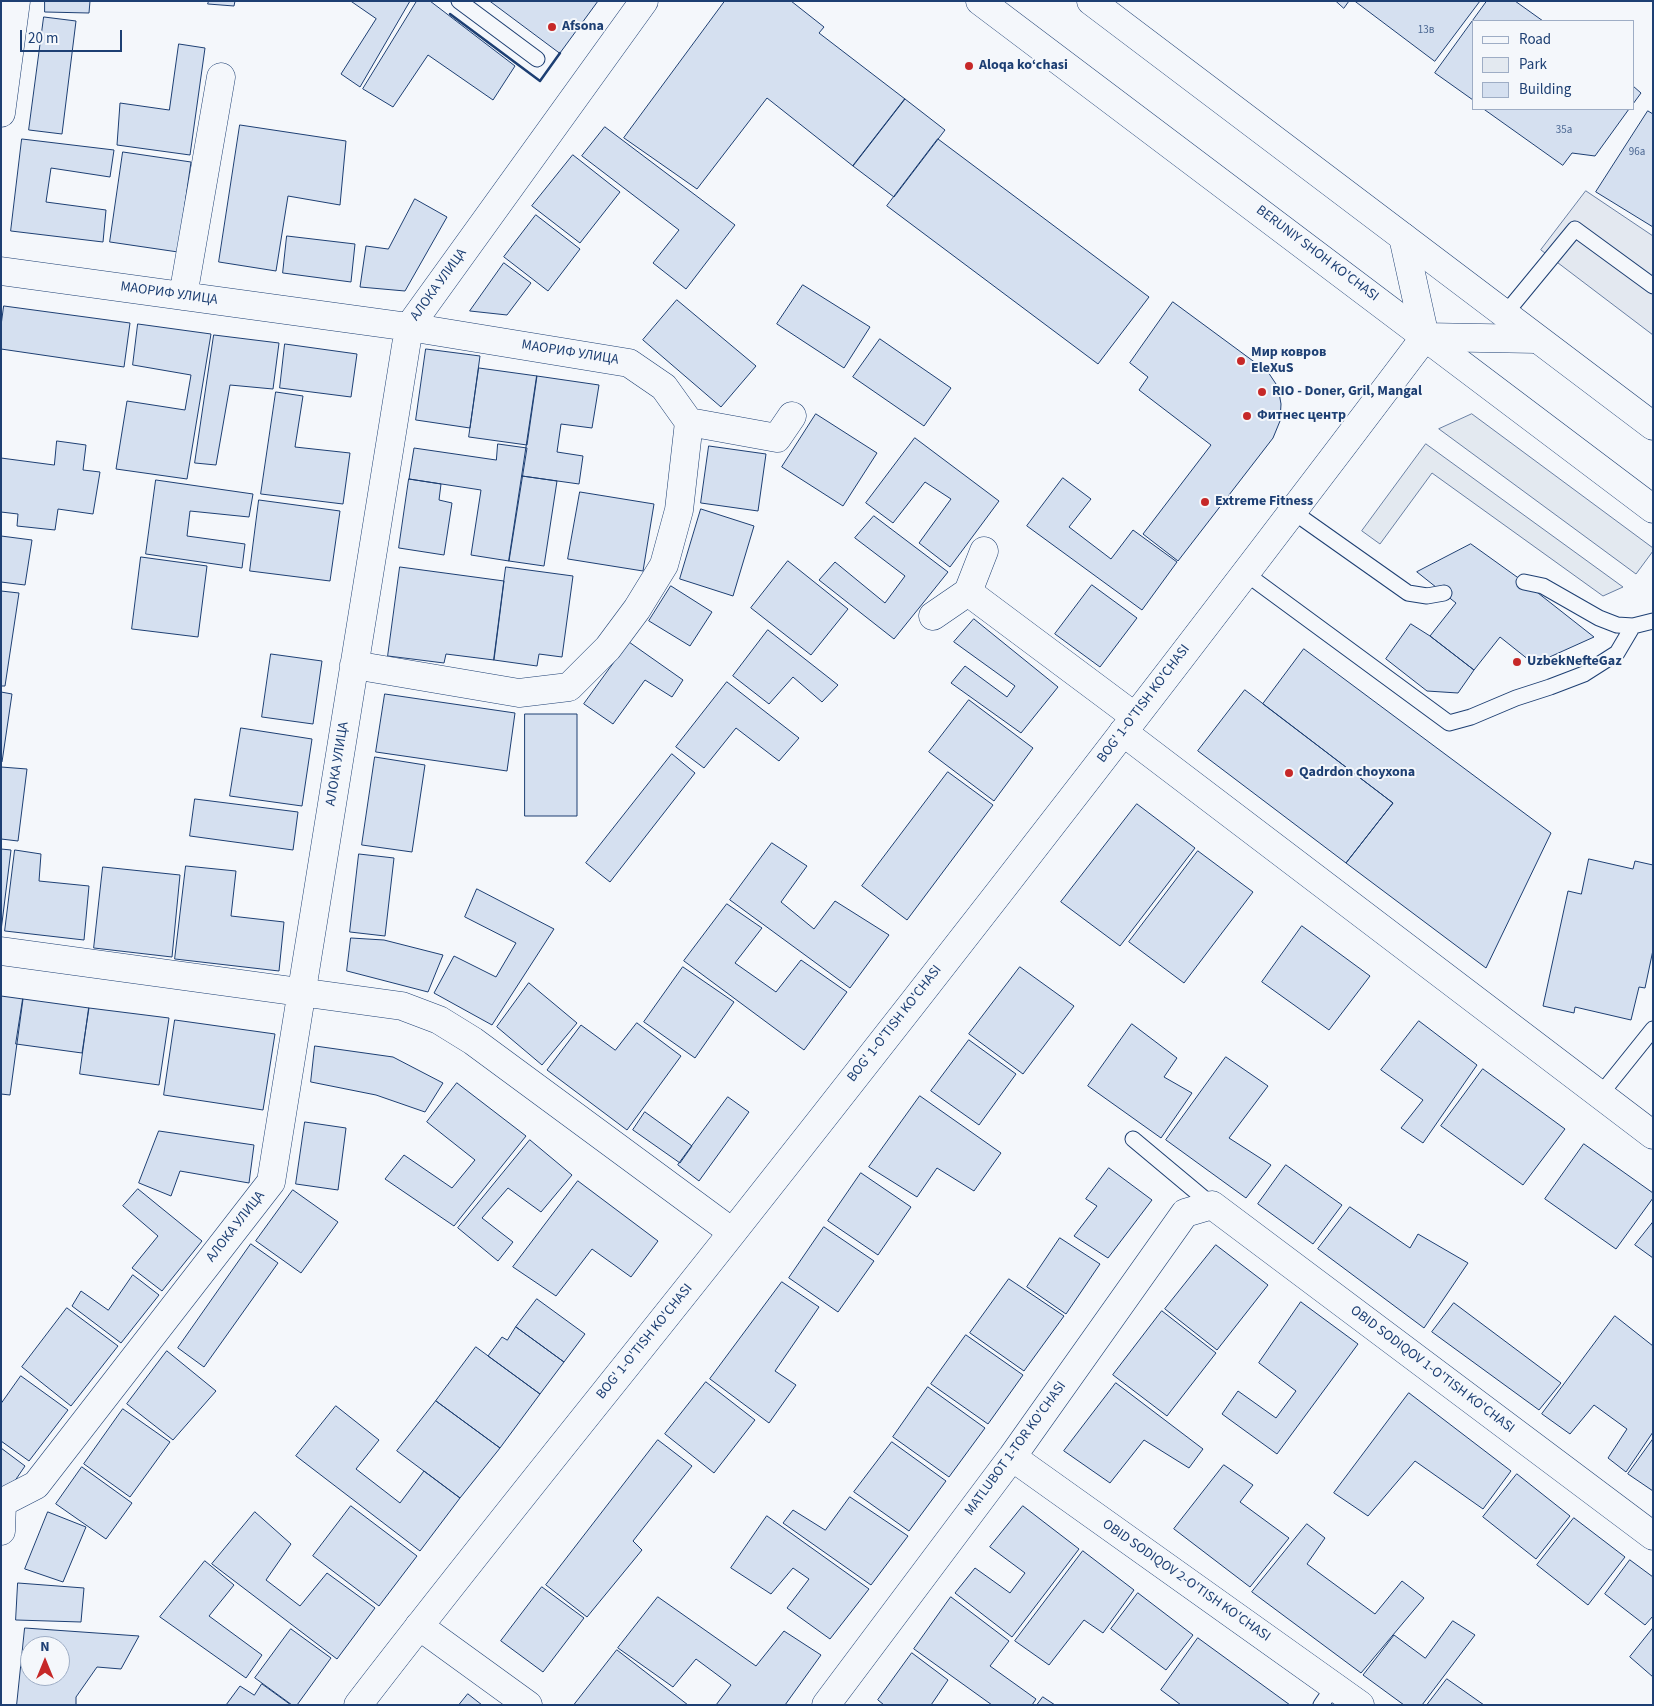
<!DOCTYPE html>
<meta charset="utf-8">
<style>
body{margin:0}
#map{position:relative;width:1654px;height:1706px;overflow:hidden;background:#f4f7fb;font-family:"Source Sans 3",sans-serif}
canvas{display:block}
.frame{position:absolute;inset:0;border:2px solid #1d3f73;pointer-events:none}
.legend{position:absolute;left:1472px;top:20px;width:162px;height:90px;box-sizing:border-box;background:#f4f7fb;border:1px solid #9eadc5;margin:0;padding:6px 9px;list-style:none;font-size:15px;color:#1d3f73}
.legend li{display:flex;align-items:center;gap:10px;height:25px}
.legend b{width:25px;border:1px solid #9eadc5}
.north{position:absolute;left:20px;top:1636px;width:50px;height:50px;box-sizing:border-box;background:#f4f7fb;border:1px solid #9eadc5;border-radius:50%;rotate:0deg;font-size:14px;font-weight:700;line-height:20px;text-align:center;color:#1d3f73}
.north::after{content:'';display:block;margin:auto;width:18px;height:22px;background:#c62828;clip-path:polygon(50% 0,100% 100%,50% 72%,0 100%)}
.scale{position:absolute;left:20px;top:30px;width:102px;height:22px;box-sizing:border-box;border:2px solid #1d3f73;border-top:0;padding-left:6px;font-size:15px;line-height:18px;white-space:nowrap;color:#1d3f73;-webkit-text-stroke:4px #f4f7fb;paint-order:stroke}
</style>
<div id="map">
<canvas width="1654" height="1706"></canvas>
<div class="frame"></div>
<ul class="legend">
<li><b style="height:6px;background:#f4f7fb"></b>Road</li>
<li><b style="height:14px;background:#e3e9f0"></b>Park</li>
<li><b style="height:14px;background:#d5e0f0"></b>Building</li>
</ul>
<div class="north">N</div>
<div class="scale">20 m</div>
</div>
<script>
const ctx = document.querySelector('canvas').getContext('2d');
ctx.lineJoin = 'round';
function paint(path, color) { ctx.fillStyle = color; ctx.fill(path, 'evenodd'); }
function strokePath(path, color, width, dash) { ctx.strokeStyle = color; ctx.lineWidth = width; ctx.lineCap = dash ? 'butt' : 'round'; ctx.setLineDash(dash || []); ctx.stroke(path); }
function drawText(font, color, halo, rows, align = 'center') {
  ctx.font = font + ' "Source Sans 3",sans-serif'; ctx.lineWidth = 4; ctx.setLineDash([]); ctx.textBaseline = 'middle'; ctx.strokeStyle = halo; ctx.fillStyle = color; for (const [text, x, y, turn = 0] of rows) {
    ctx.save(); ctx.translate(x, y); ctx.rotate((+turn || 0) * Math.PI / 180); ctx.textAlign = isNaN(turn) ? turn : align; if (halo) ctx.strokeText(text, 0, 0); ctx.fillText(text, 0, 0); ctx.restore();
  }
}
const green = new Path2D(`
 M 1472,414 L 1653,548 L 1653,551 L 1636,574 L 1439,429 Z
 M 1426,444 L 1623,587 L 1603,596 L 1432,473 L 1380,544 L 1362,531 Z`);
const parking = new Path2D(`
 M 1586,191 L 1653,236 L 1653,335 L 1541,250 Z`);
const building = new Path2D(`
 M 45,1 L 90,1 L 89,13 L 45,12 Z
 M 209,1 L 235,1 L 234,6 L 208,4 Z
 M 351,1 L 410,1 L 360,87 L 341,74 L 376,19 Z
 M 417,1 L 430,1 L 515,66 L 493,100 L 428,55 L 393,107 L 363,89 Z
 M 490,1 L 598,1 L 560,53 Z
 M 725,1 L 791,1 L 824,27 L 819,33 L 905,99 L 853,166 L 767,98 L 697,189 L 624,138 Z
 M 1336,1 L 1349,1 L 1344,8 Z
 M 1355,1 L 1480,1 L 1435,61 Z
 M 1487,1 L 1515,1 L 1543,21 L 1473,21 L 1473,100 L 1435,73 Z
 M 44,17 L 76,21 L 62,134 L 29,130 Z
 M 179,44 L 205,48 L 190,155 L 117,145 L 120,103 L 169,110 Z
 M 1633,86 L 1641,93 L 1633,104 Z
 M 905,99 L 945,130 L 894,197 L 853,166 Z
 M 1484,109 L 1629,109 L 1595,156 L 1572,153 L 1563,165 Z
 M 1648,111 L 1653,114 L 1653,227 L 1596,192 Z
 M 240,125 L 346,141 L 340,205 L 288,196 L 276,271 L 219,262 Z
 M 605,127 L 735,225 L 686,289 L 653,263 L 679,230 L 582,156 Z
 M 22,139 L 114,150 L 110,177 L 51,168 L 46,202 L 106,210 L 103,242 L 11,231 Z
 M 938,139 L 1149,297 L 1098,364 L 887,206 Z
 M 123,152 L 191,162 L 178,252 L 110,242 Z
 M 573,155 L 620,192 L 580,243 L 532,206 Z
 M 415,199 L 447,217 L 405,291 L 360,287 L 366,246 L 388,249 Z
 M 536,215 L 580,249 L 548,291 L 504,257 Z
 M 287,236 L 355,244 L 351,282 L 283,273 Z
 M 504,263 L 531,283 L 507,315 L 470,311 Z
 M 803,285 L 870,327 L 844,368 L 777,324 Z
 M 677,300 L 756,366 L 721,407 L 643,340 Z
 M 1173,302 L 1268,372 L 1278,387 L 1281,404 L 1280,421 L 1273,438 L 1178,561 L 1143,534 L 1211,445 L 1139,390 L 1148,377 L 1130,363 Z
 M 4,306 L 130,323 L 124,367 L 1,349 L 1,326 Z
 M 138,324 L 211,334 L 187,479 L 116,469 L 127,401 L 185,410 L 191,375 L 133,365 Z
 M 214,335 L 279,343 L 273,389 L 230,385 L 216,465 L 195,463 Z
 M 880,339 L 951,388 L 924,426 L 853,377 Z
 M 285,344 L 357,354 L 351,397 L 280,388 Z
 M 426,349 L 480,356 L 470,428 L 416,420 Z
 M 479,368 L 537,376 L 527,445 L 469,437 Z
 M 537,376 L 599,385 L 592,428 L 561,424 L 557,452 L 583,456 L 579,484 L 522,476 Z
 M 276,392 L 303,396 L 295,447 L 350,453 L 343,504 L 261,494 Z
 M 816,414 L 877,453 L 843,506 L 782,467 Z
 M 915,438 L 999,501 L 950,567 L 919,543 L 951,499 L 925,482 L 893,523 L 866,503 Z
 M 57,441 L 86,445 L 83,470 L 100,472 L 93,514 L 58,509 L 55,530 L 17,526 L 18,514 L 1,512 L 1,458 L 54,465 Z
 M 498,444 L 527,448 L 509,561 L 471,555 L 481,490 L 409,479 L 414,448 L 496,460 Z
 M 709,446 L 766,454 L 758,511 L 701,503 Z
 M 522,476 L 557,481 L 544,566 L 509,561 Z
 M 1063,478 L 1091,499 L 1069,527 L 1111,559 L 1133,530 L 1177,562 L 1142,610 L 1027,526 Z
 M 409,479 L 441,484 L 439,500 L 452,503 L 444,555 L 399,548 Z
 M 156,480 L 253,494 L 249,517 L 190,511 L 187,536 L 245,544 L 242,568 L 146,554 Z
 M 580,492 L 654,504 L 643,571 L 568,559 Z
 M 259,500 L 340,511 L 330,581 L 250,571 Z
 M 701,509 L 754,526 L 733,596 L 680,579 Z
 M 874,516 L 948,572 L 894,639 L 819,580 L 835,562 L 885,603 L 905,576 L 855,538 Z
 M 1,536 L 32,540 L 25,585 L 1,582 Z
 M 1471,544 L 1524,582 L 1594,637 L 1534,664 L 1500,637 L 1474,670 L 1430,636 L 1456,603 L 1417,572 Z
 M 141,557 L 207,566 L 198,637 L 132,629 Z
 M 788,561 L 848,609 L 811,655 L 751,608 Z
 M 400,567 L 504,581 L 494,660 L 446,654 L 444,663 L 388,656 Z
 M 506,567 L 573,576 L 562,657 L 539,654 L 537,666 L 494,660 Z
 M 1092,585 L 1137,618 L 1100,667 L 1055,634 Z
 M 671,586 L 712,612 L 690,646 L 649,621 Z
 M 1,591 L 19,593 L 5,686 L 1,686 Z
 M 974,619 L 1058,687 L 1021,733 L 951,683 L 965,666 L 1007,697 L 1015,686 L 954,642 Z
 M 1411,624 L 1430,636 L 1474,670 L 1458,693 L 1427,691 L 1386,659 Z
 M 768,630 L 838,685 L 822,702 L 793,677 L 769,704 L 733,676 Z
 M 629,642 L 683,680 L 672,697 L 645,680 L 613,724 L 584,704 Z
 M 1304,649 L 1551,833 L 1486,968 L 1346,863 L 1393,803 L 1263,704 Z
 M 271,654 L 322,661 L 313,724 L 262,717 Z
 M 727,682 L 799,738 L 779,761 L 736,728 L 704,768 L 676,747 Z
 M 1245,690 L 1393,803 L 1346,863 L 1198,751 Z
 M 1,692 L 12,694 L 2,762 L 1,762 Z
 M 385,694 L 515,713 L 507,771 L 376,752 Z
 M 969,700 L 1033,748 L 994,801 L 929,752 Z
 M 525,714 L 577,714 L 577,816 L 525,816 Z
 M 241,728 L 312,739 L 302,806 L 230,796 Z
 M 672,754 L 695,773 L 610,882 L 586,863 Z
 M 375,757 L 425,765 L 412,852 L 362,845 Z
 M 1,767 L 27,769 L 18,841 L 1,839 Z
 M 948,772 L 993,805 L 907,920 L 862,886 Z
 M 195,799 L 298,812 L 293,850 L 190,836 Z
 M 1137,804 L 1195,848 L 1120,946 L 1061,902 Z
 M 772,843 L 807,866 L 781,902 L 814,929 L 835,901 L 889,935 L 850,988 L 730,900 Z
 M 1,849 L 11,850 L 1,931 Z
 M 15,850 L 41,854 L 39,881 L 89,886 L 84,940 L 5,931 Z
 M 1198,851 L 1253,892 L 1184,983 L 1129,942 Z
 M 359,854 L 394,858 L 385,936 L 350,932 Z
 M 1589,859 L 1633,869 L 1635,861 L 1653,865 L 1653,950 L 1645,988 L 1639,987 L 1631,1020 L 1575,1007 L 1574,1013 L 1543,1006 L 1568,891 L 1581,894 Z
 M 186,866 L 236,871 L 231,916 L 284,922 L 279,971 L 175,959 Z
 M 103,867 L 180,875 L 172,957 L 94,948 Z
 M 477,889 L 554,929 L 492,1025 L 434,993 L 454,956 L 496,977 L 516,943 L 465,917 Z
 M 727,904 L 762,928 L 735,963 L 776,992 L 801,960 L 847,992 L 804,1050 L 684,961 Z
 M 1302,926 L 1370,976 L 1329,1030 L 1262,982 Z
 M 351,938 L 384,940 L 443,955 L 428,992 L 347,971 Z
 M 683,967 L 734,1002 L 695,1058 L 644,1022 Z
 M 1020,967 L 1074,1006 L 1023,1074 L 969,1034 Z
 M 529,983 L 577,1023 L 542,1065 L 497,1027 Z
 M 1,996 L 23,999 L 10,1095 L 1,1094 Z
 M 23,999 L 89,1008 L 82,1053 L 16,1044 Z
 M 89,1008 L 169,1018 L 159,1085 L 80,1074 Z
 M 175,1020 L 275,1034 L 263,1110 L 164,1095 Z
 M 1419,1021 L 1477,1065 L 1423,1143 L 1401,1128 L 1423,1100 L 1381,1070 Z
 M 637,1023 L 681,1056 L 627,1130 L 547,1070 L 581,1025 L 615,1050 Z
 M 1132,1024 L 1177,1058 L 1164,1077 L 1192,1093 L 1161,1138 L 1088,1086 Z
 M 969,1040 L 1016,1074 L 979,1125 L 931,1091 Z
 M 315,1046 L 393,1057 L 443,1083 L 425,1112 L 376,1095 L 311,1082 Z
 M 1226,1057 L 1268,1086 L 1229,1138 L 1271,1165 L 1246,1198 L 1166,1140 Z
 M 1483,1069 L 1565,1129 L 1523,1185 L 1441,1126 Z
 M 457,1083 L 526,1136 L 454,1226 L 385,1179 L 404,1155 L 452,1188 L 475,1160 L 427,1122 Z
 M 920,1096 L 1001,1153 L 974,1191 L 937,1168 L 917,1197 L 869,1167 Z
 M 728,1097 L 749,1112 L 699,1181 L 678,1165 Z
 M 645,1112 L 692,1146 L 680,1163 L 633,1130 Z
 M 305,1122 L 346,1128 L 338,1190 L 296,1184 Z
 M 159,1131 L 254,1145 L 249,1183 L 180,1171 L 171,1196 L 139,1183 Z
 M 530,1140 L 572,1175 L 541,1212 L 508,1188 L 482,1218 L 513,1242 L 498,1261 L 458,1228 Z
 M 1584,1144 L 1653,1193 L 1653,1198 L 1616,1249 L 1545,1199 Z
 M 1286,1165 L 1342,1205 L 1313,1244 L 1258,1204 Z
 M 1109,1168 L 1152,1200 L 1108,1258 L 1074,1236 L 1097,1206 L 1086,1199 Z
 M 861,1173 L 911,1207 L 878,1255 L 828,1221 Z
 M 578,1181 L 658,1241 L 631,1277 L 592,1249 L 556,1296 L 513,1267 Z
 M 138,1189 L 202,1241 L 162,1291 L 132,1268 L 158,1236 L 123,1206 Z
 M 293,1190 L 338,1222 L 301,1273 L 256,1241 Z
 M 1350,1207 L 1410,1248 L 1418,1234 L 1468,1263 L 1424,1328 L 1318,1249 Z
 M 1653,1222 L 1653,1258 L 1635,1245 Z
 M 824,1227 L 874,1261 L 838,1312 L 789,1278 Z
 M 1060,1238 L 1100,1264 L 1066,1314 L 1027,1287 Z
 M 251,1244 L 278,1263 L 204,1367 L 178,1348 Z
 M 1216,1245 L 1268,1285 L 1217,1350 L 1165,1309 Z
 M 133,1275 L 159,1295 L 121,1343 L 72,1306 L 81,1291 L 108,1310 Z
 M 1009,1279 L 1064,1316 L 1024,1371 L 970,1333 Z
 M 782,1282 L 819,1307 L 775,1371 L 796,1385 L 769,1423 L 710,1379 Z
 M 537,1299 L 585,1334 L 564,1362 L 516,1327 Z
 M 1301,1302 L 1358,1344 L 1277,1454 L 1222,1414 L 1238,1391 L 1276,1418 L 1296,1391 L 1259,1363 Z
 M 1454,1303 L 1561,1383 L 1539,1410 L 1432,1332 Z
 M 67,1308 L 118,1346 L 71,1406 L 22,1367 Z
 M 1162,1311 L 1216,1353 L 1167,1416 L 1113,1375 Z
 M 1615,1316 L 1653,1346 L 1653,1432 L 1626,1472 L 1608,1458 L 1627,1429 L 1594,1405 L 1570,1434 L 1542,1414 Z
 M 516,1327 L 564,1362 L 540,1394 L 488,1356 L 502,1337 L 507,1340 Z
 M 966,1335 L 1023,1375 L 988,1424 L 931,1384 Z
 M 476,1347 L 540,1394 L 500,1448 L 436,1401 Z
 M 167,1351 L 216,1391 L 173,1440 L 127,1404 Z
 M 21,1376 L 68,1410 L 29,1461 L 1,1441 L 1,1404 Z
 M 706,1382 L 755,1420 L 714,1473 L 665,1434 Z
 M 1116,1383 L 1203,1449 L 1189,1468 L 1144,1440 L 1110,1483 L 1064,1451 Z
 M 928,1387 L 985,1428 L 949,1477 L 893,1437 Z
 M 1409,1393 L 1511,1471 L 1483,1509 L 1415,1461 L 1368,1516 L 1334,1493 Z
 M 436,1401 L 500,1448 L 460,1498 L 397,1451 Z
 M 336,1406 L 379,1440 L 356,1469 L 400,1503 L 424,1471 L 460,1498 L 420,1551 L 296,1456 Z
 M 123,1409 L 170,1442 L 130,1497 L 84,1464 Z
 M 1653,1439 L 1653,1491 L 1628,1474 Z
 M 658,1440 L 692,1466 L 633,1541 L 642,1550 L 587,1617 L 546,1585 Z
 M 892,1442 L 946,1481 L 909,1531 L 854,1492 Z
 M 1,1448 L 25,1466 L 10,1488 L 1,1487 Z
 M 1224,1465 L 1253,1485 L 1240,1502 L 1289,1538 L 1250,1587 L 1174,1529 Z
 M 82,1467 L 132,1503 L 106,1539 L 56,1504 Z
 M 1517,1474 L 1570,1516 L 1536,1559 L 1483,1517 Z
 M 850,1497 L 908,1536 L 871,1585 L 783,1523 L 793,1510 L 825,1530 Z
 M 351,1506 L 417,1556 L 379,1606 L 313,1556 Z
 M 1023,1506 L 1079,1549 L 1012,1637 L 955,1593 L 975,1568 L 1010,1593 L 1025,1573 L 990,1547 Z
 M 48,1512 L 86,1527 L 63,1582 L 25,1569 Z
 M 255,1512 L 291,1544 L 266,1580 L 300,1606 L 327,1573 L 375,1608 L 337,1659 L 212,1564 Z
 M 767,1516 L 869,1589 L 830,1639 L 787,1608 L 809,1579 L 793,1568 L 771,1594 L 731,1568 Z
 M 1574,1518 L 1625,1557 L 1588,1605 L 1537,1565 Z
 M 1307,1524 L 1325,1538 L 1307,1564 L 1375,1614 L 1402,1581 L 1424,1598 L 1361,1673 L 1252,1592 Z
 M 1083,1551 L 1134,1590 L 1103,1633 L 1084,1620 L 1049,1665 L 1015,1641 Z
 M 1630,1560 L 1653,1577 L 1653,1616 L 1645,1625 L 1605,1594 Z
 M 205,1561 L 234,1585 L 209,1616 L 262,1655 L 246,1678 L 160,1617 Z
 M 18,1583 L 84,1588 L 81,1622 L 16,1620 Z
 M 542,1587 L 584,1618 L 543,1672 L 501,1641 Z
 M 1138,1593 L 1193,1635 L 1166,1670 L 1111,1629 Z
 M 658,1597 L 756,1666 L 784,1631 L 821,1655 L 785,1705 L 716,1705 L 731,1685 L 696,1659 L 673,1687 L 618,1648 Z
 M 951,1597 L 1009,1641 L 990,1666 L 1036,1699 L 1032,1705 L 992,1705 L 914,1649 Z
 M 1453,1621 L 1475,1635 L 1422,1705 L 1404,1705 L 1363,1675 L 1394,1635 L 1425,1658 Z
 M 25,1628 L 139,1636 L 121,1669 L 97,1667 L 76,1697 L 76,1705 L 17,1705 ZM 30,1646 L 60,1646 L 60,1676 L 30,1676 Z
 M 1653,1628 L 1653,1677 L 1630,1657 Z
 M 291,1629 L 331,1658 L 297,1705 L 292,1705 L 255,1678 Z
 M 1198,1638 L 1290,1705 L 1181,1705 L 1161,1690 Z
 M 617,1650 L 688,1705 L 574,1705 Z
 M 912,1653 L 948,1680 L 931,1705 L 884,1705 L 878,1700 Z
 M 1447,1679 L 1484,1705 L 1427,1705 Z
 M 262,1684 L 291,1705 L 226,1705 L 240,1686 L 254,1695 Z
 M 468,1694 L 482,1705 L 459,1705 Z
 M 1043,1697 L 1055,1705 L 1037,1705 Z`);
const service = new Path2D(`
 M 459,1 L 537,59
 M 1505,314 L 1575,229 L 1653,286
 M 1292,511 L 1408,593 L 1427,596 L 1444,593
 M 1245,573 L 1449,723 L 1471,717 L 1516,698 L 1550,687 L 1584,674 L 1617,653 L 1633,626
 M 1524,582 L 1543,586 L 1599,618 L 1617,625 L 1633,626 L 1653,621
 M 1600,1095 L 1653,1029
 M 1133,1139 L 1212,1205
 M 1321,1705 L 1334,1686`);
const minor = new Path2D(`
 M 1,113 L 16,1
 M 1,271 L 409,327 L 629,363 L 664,387 L 689,422 L 679,510 L 664,565 L 637,609 L 608,648 L 569,687 L 519,693 L 354,665
 M 183,296 L 221,77
 M 689,422 L 777,438 L 792,416
 M 968,592 L 1134,716
 M 933,616 L 968,592 L 984,551
 M 1123,732 L 1653,1135
 M 1,951 L 402,1006 L 439,1020 L 473,1041 L 732,1232
 M 1012,1457 L 1360,1705
 M 1,1503 L 36,1485 L 271,1182 L 409,327 L 644,1
 M 1,1531 L 2,1503
 M 419,1626 L 528,1705
 M 826,1705 L 1012,1457 L 1185,1213 L 1212,1205 L 1653,1536`);
const tertiary = new Path2D(`
 M 1425,337 L 1537,339
 M 358,1705 C 480,1546 607,1391 732,1233 C 966,937 1197,639 1425,337 L 1403,237`);
const primary = new Path2D(`
 M 980,1 L 1653,509
 M 1091,1 L 1653,426`);
const wall = new Path2D(`
 M 450,14 L 540,81 L 560,53`);
const markers = [
 [552,27,5,"#c62828"],
 [969,66,5,"#c62828"],
 [1241,361,5,"#c62828"],
 [1262,392,5,"#c62828"],
 [1247,416,5,"#c62828"],
 [1205,502,5,"#c62828"],
 [1517,662,5,"#c62828"],
 [1289,773,5,"#c62828"]
];
const numberNames = [
 ["13в",1426,31],
 ["35a",1564,131],
 ["96a",1637,153]
];
const poiNames = [
 ["Afsona",562,27],
 ["Aloqa ko‘chasi",979,66],
 ["Мир ковров",1251,353],
 ["EleXuS",1251,369],
 ["RIO - Doner, Gril, Mangal",1272,392],
 ["Фитнес центр",1257,416],
 ["Extreme Fitness",1215,502],
 ["UzbekNefteGaz",1527,662],
 ["Qadrdon choyxona",1299,773]
];
const streetNames = [
 ["BERUNIY SHOH KO'CHASI",1317,254,37],
 ["АЛОКА УЛИЦА",439,285,-54],
 ["МАОРИФ УЛИЦА",169,294,8],
 ["МАОРИФ УЛИЦА",570,353,9],
 ["BOG' 1-O'TISH KO'CHASI",1144,704,-53],
 ["АЛОКА УЛИЦА",338,764,-81],
 ["BOG' 1-O'TISH KO'CHASI",895,1024,-52],
 ["АЛОКА УЛИЦА",236,1227,-52],
 ["BOG' 1-O'TISH KO'CHASI",645,1342,-51],
 ["OBID SODIQOV 1-O'TISH KO'CHASI",1432,1370,37],
 ["MATLUBOT 1-TOR KO'CHASI",1016,1449,-54],
 ["OBID SODIQOV 2-O'TISH KO'CHASI",1186,1581,35]
];
paint(green, '#e3e9f0');
strokePath(green, '#687fa3', 1);
paint(parking, '#e3e8f0');
strokePath(parking, '#687fa3', 1);
paint(building, '#d5e0f0');
strokePath(building, '#1d3f73', 1);
strokePath(service, '#1d3f73', 17);
strokePath(minor, '#1d3f73', 29);
strokePath(tertiary, '#1d3f73', 29);
strokePath(primary, '#1d3f73', 29);
strokePath(service, '#f4f7fb', 15);
strokePath(minor, '#f4f7fb', 28);
strokePath(tertiary, '#f4f7fb', 28);
strokePath(primary, '#f4f7fb', 28);
strokePath(wall, '#1d3f73', 2.5);
for (const [x, y, r, color] of markers) { const dot = new Path2D(); dot.arc(x, y, r, 0, 2 * Math.PI); ctx.fillStyle = color; ctx.fill(dot); strokePath(dot, '#f4f7fb', 2); }
drawText('11px', '#4b6792', null, numberNames);
drawText('bold 14px', '#1d3f73', '#f4f7fb', poiNames, 'left');
drawText('14px', '#1d3f73', '#f4f7fb', streetNames);
</script>
